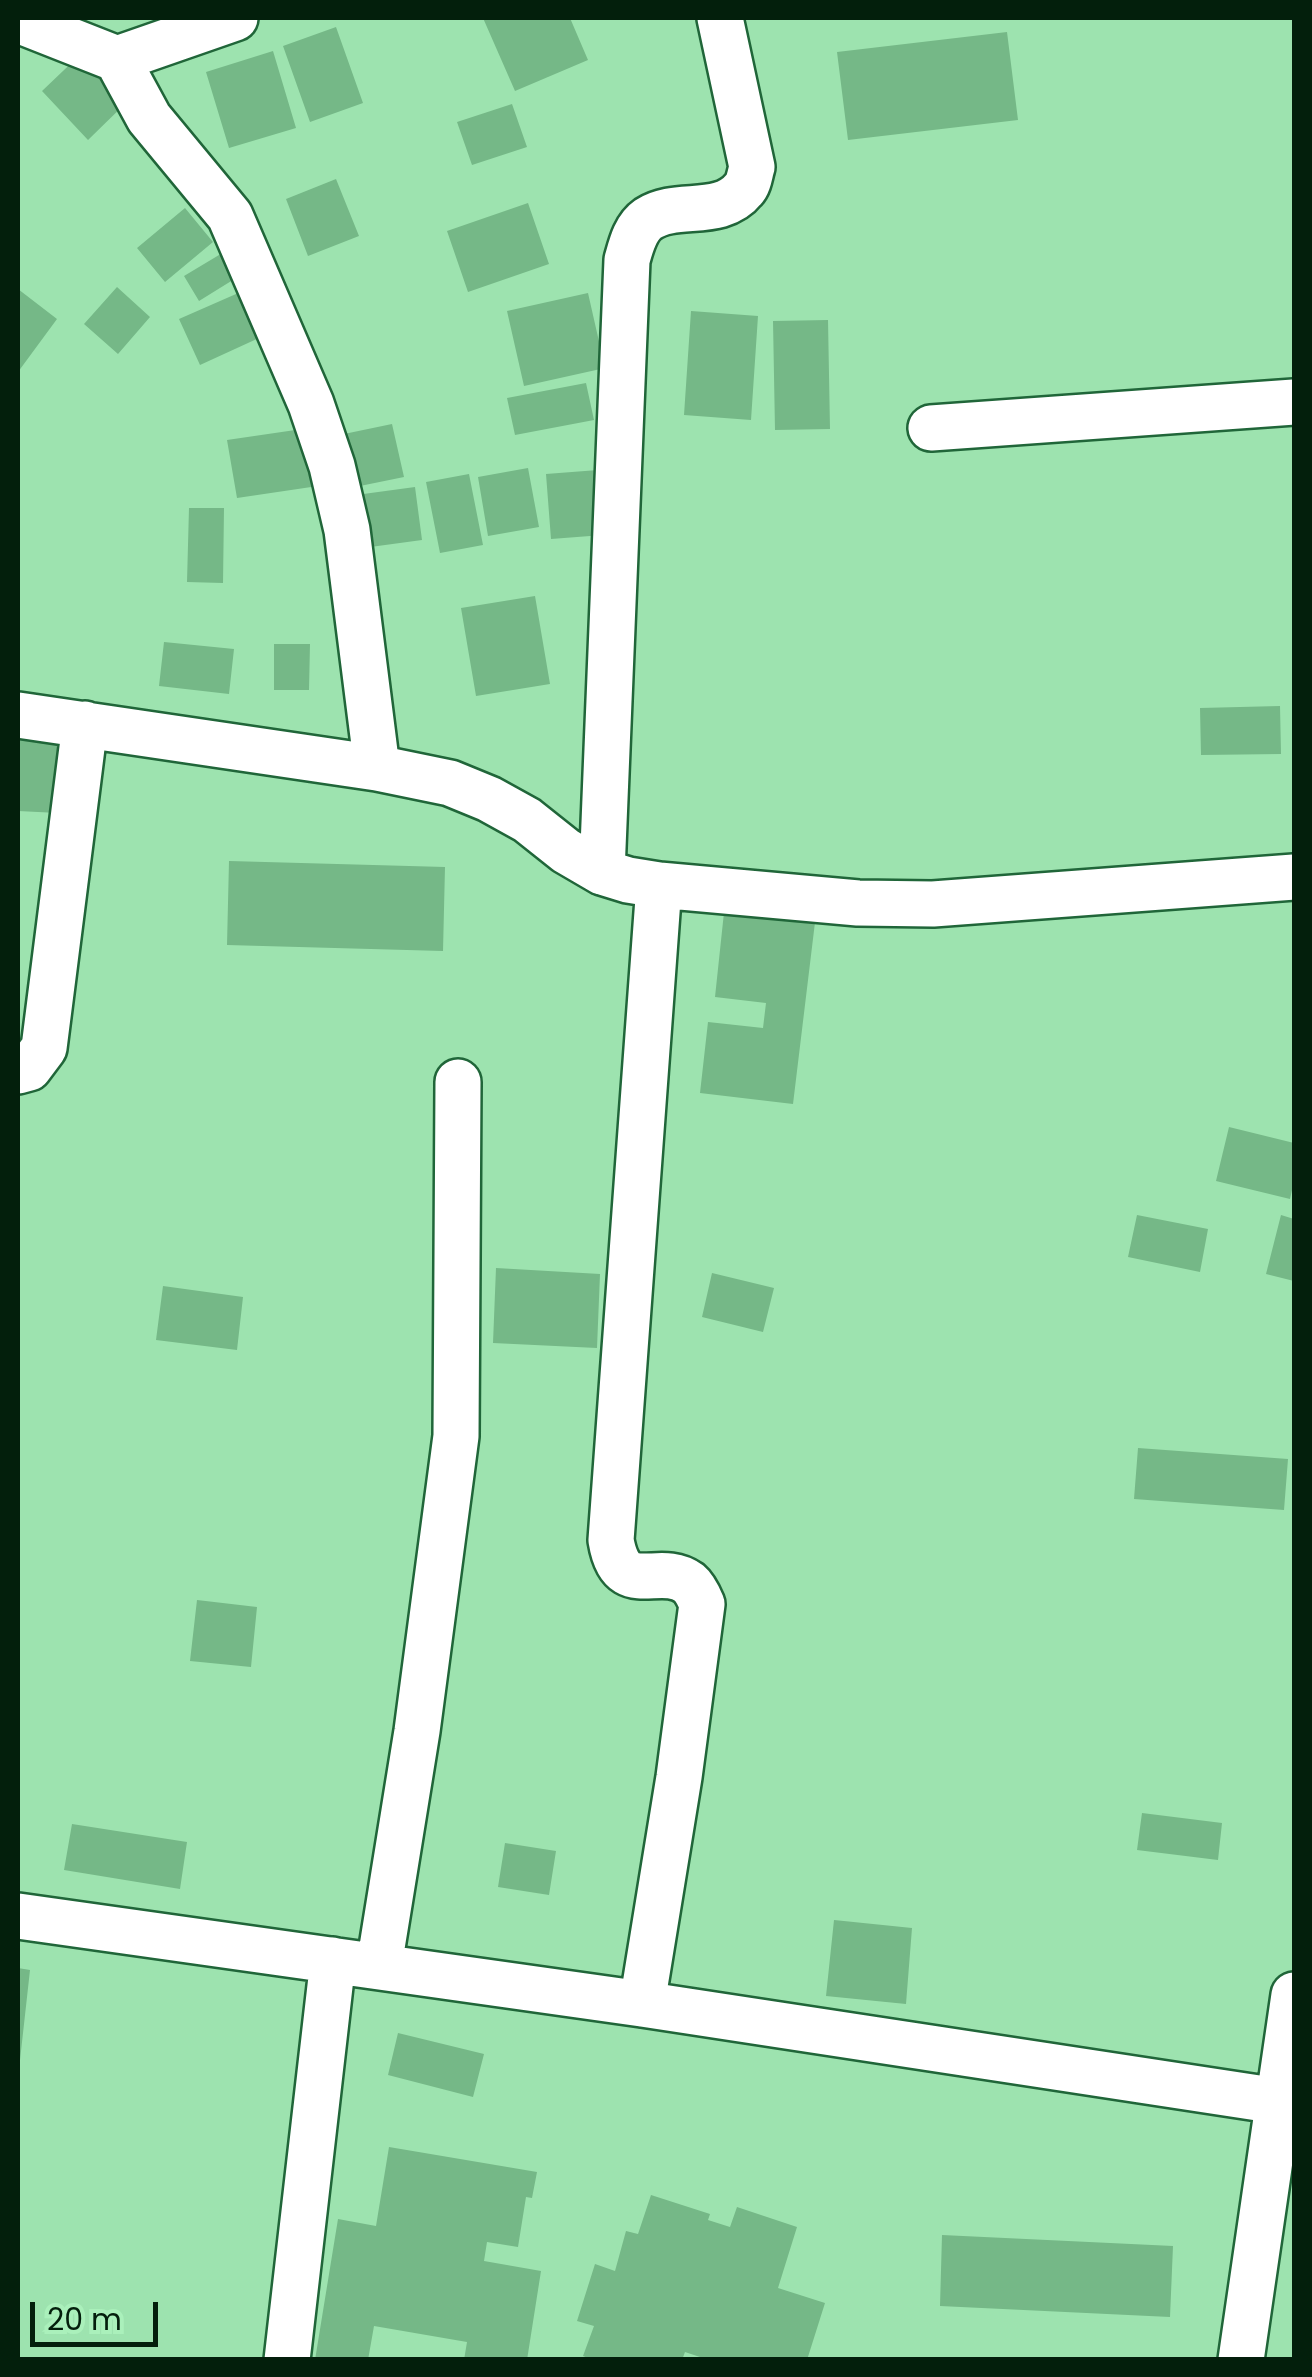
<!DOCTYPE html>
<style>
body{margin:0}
#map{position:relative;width:1312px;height:2377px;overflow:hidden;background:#9de3af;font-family:Poppins,sans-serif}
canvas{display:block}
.frame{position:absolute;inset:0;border:20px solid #031f0c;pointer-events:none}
.scale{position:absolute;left:30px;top:2302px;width:128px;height:45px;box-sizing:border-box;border:5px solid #031f0c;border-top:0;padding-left:12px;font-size:30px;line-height:35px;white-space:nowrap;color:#031f0c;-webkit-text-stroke:8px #aaf0bb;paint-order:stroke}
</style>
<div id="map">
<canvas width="1312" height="2377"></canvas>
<div class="frame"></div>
<div class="scale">20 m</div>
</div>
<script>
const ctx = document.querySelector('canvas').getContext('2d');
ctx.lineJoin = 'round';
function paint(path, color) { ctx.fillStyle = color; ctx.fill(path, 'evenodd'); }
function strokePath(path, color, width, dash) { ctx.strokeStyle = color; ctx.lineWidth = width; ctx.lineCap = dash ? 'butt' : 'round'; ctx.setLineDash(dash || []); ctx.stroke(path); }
const building = new Path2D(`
 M 483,18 L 570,18 L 588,60 L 515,91 Z
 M 336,27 L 363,103 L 310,122 L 283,46 Z
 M 1007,32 L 1018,120 L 848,140 L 837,52 Z
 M 85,50 L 131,98 L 88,140 L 42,91 Z
 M 273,51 L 296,128 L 229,148 L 206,72 Z
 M 512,104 L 527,147 L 472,165 L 457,122 Z
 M 336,179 L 359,236 L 308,256 L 286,199 Z
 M 528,203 L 549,264 L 468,292 L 447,231 Z
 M 185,208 L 213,242 L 165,282 L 137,248 Z
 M 234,246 L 249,270 L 199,301 L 184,276 Z
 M 117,287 L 150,317 L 118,354 L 84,324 Z
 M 252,287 L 272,332 L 200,365 L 179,319 Z
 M 18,289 L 57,319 L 18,372 Z
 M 588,293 L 605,368 L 524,386 L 507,311 Z
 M 691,311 L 758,316 L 751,420 L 684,415 Z
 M 828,320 L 830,429 L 775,430 L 773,321 Z
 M 586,383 L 594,420 L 515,435 L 507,398 Z
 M 392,424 L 404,477 L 355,487 L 344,434 Z
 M 309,428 L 318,486 L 237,498 L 227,440 Z
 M 528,468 L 539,527 L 488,536 L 478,477 Z
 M 598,470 L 603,535 L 551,539 L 546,474 Z
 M 469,474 L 483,545 L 440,553 L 426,482 Z
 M 415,487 L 422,540 L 363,548 L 356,495 Z
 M 189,508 L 224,508 L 223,583 L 187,582 Z
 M 535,596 L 550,684 L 476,696 L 461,608 Z
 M 164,642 L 234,649 L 229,694 L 159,686 Z
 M 274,644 L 310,644 L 309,690 L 274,690 Z
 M 1280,706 L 1281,754 L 1201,755 L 1200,708 Z
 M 18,733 L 62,736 L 58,813 L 18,811 Z
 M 229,861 L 445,867 L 443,951 L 227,945 Z
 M 725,903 L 816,914 L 793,1104 L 700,1093 L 708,1022 L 763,1028 L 766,1003 L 715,997 Z
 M 1229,1127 L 1294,1143 L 1294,1181 L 1290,1199 L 1216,1181 Z
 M 1137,1215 L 1208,1229 L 1200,1272 L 1128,1257 Z
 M 1281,1215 L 1294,1219 L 1294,1281 L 1266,1274 Z
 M 496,1268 L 600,1274 L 597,1348 L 493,1343 Z
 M 712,1273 L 774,1288 L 763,1332 L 702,1317 Z
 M 163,1286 L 243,1297 L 237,1350 L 156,1340 Z
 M 1138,1448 L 1288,1459 L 1284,1510 L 1134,1499 Z
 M 197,1600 L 257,1607 L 251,1667 L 190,1661 Z
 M 1142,1813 L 1222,1823 L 1218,1860 L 1137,1850 Z
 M 72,1824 L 187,1842 L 180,1889 L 64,1870 Z
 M 505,1843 L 556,1851 L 549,1895 L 498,1887 Z
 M 834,1920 L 912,1928 L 906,2004 L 826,1996 Z
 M 18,1968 L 30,1970 L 20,2060 L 18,2059 Z
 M 398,2033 L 484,2054 L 473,2097 L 388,2075 Z
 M 389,2147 L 537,2172 L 532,2198 L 526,2197 L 518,2247 L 487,2242 L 484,2261 L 541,2271 L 527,2360 L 464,2360 L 467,2342 L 374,2326 L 368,2360 L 315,2360 L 338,2219 L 376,2226 Z
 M 651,2195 L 710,2214 L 708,2220 L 730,2227 L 737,2207 L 797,2227 L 778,2288 L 825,2303 L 807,2360 L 709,2360 L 685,2352 L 682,2360 L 593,2360 L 583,2356 L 594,2326 L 577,2321 L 595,2264 L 615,2271 L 626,2231 L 638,2234 Z
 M 942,2235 L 1173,2246 L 1170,2317 L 940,2306 Z`);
const minor = new Path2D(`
 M 18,20 L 117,59 L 149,118 L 230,216 L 311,404 L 332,466 L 347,530 L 377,768
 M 117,59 L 235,18
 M 931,428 L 1294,402
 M 18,715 L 377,768 L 450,783 L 489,799 L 527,820 L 566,851 L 602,872 L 628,880 L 659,885 L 858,903 L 933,904 L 1294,877
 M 602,872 L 627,260 C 631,246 635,228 648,219 C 677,200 720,219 744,189 C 749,184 750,173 752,167 L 720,18
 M 18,1071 L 29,1068 L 44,1048 L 85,724
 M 18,1916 L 642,2004 L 1278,2101
 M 379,1966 L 417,1731 L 456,1436 L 458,1082
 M 642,2004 L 679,1777 L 702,1604 C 699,1597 695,1588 689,1583 C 658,1561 621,1601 611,1540 L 659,885
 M 287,2360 L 333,1960
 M 1241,2360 L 1294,1995`);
paint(building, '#75b887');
strokePath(minor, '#206639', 50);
strokePath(minor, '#fff', 45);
</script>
